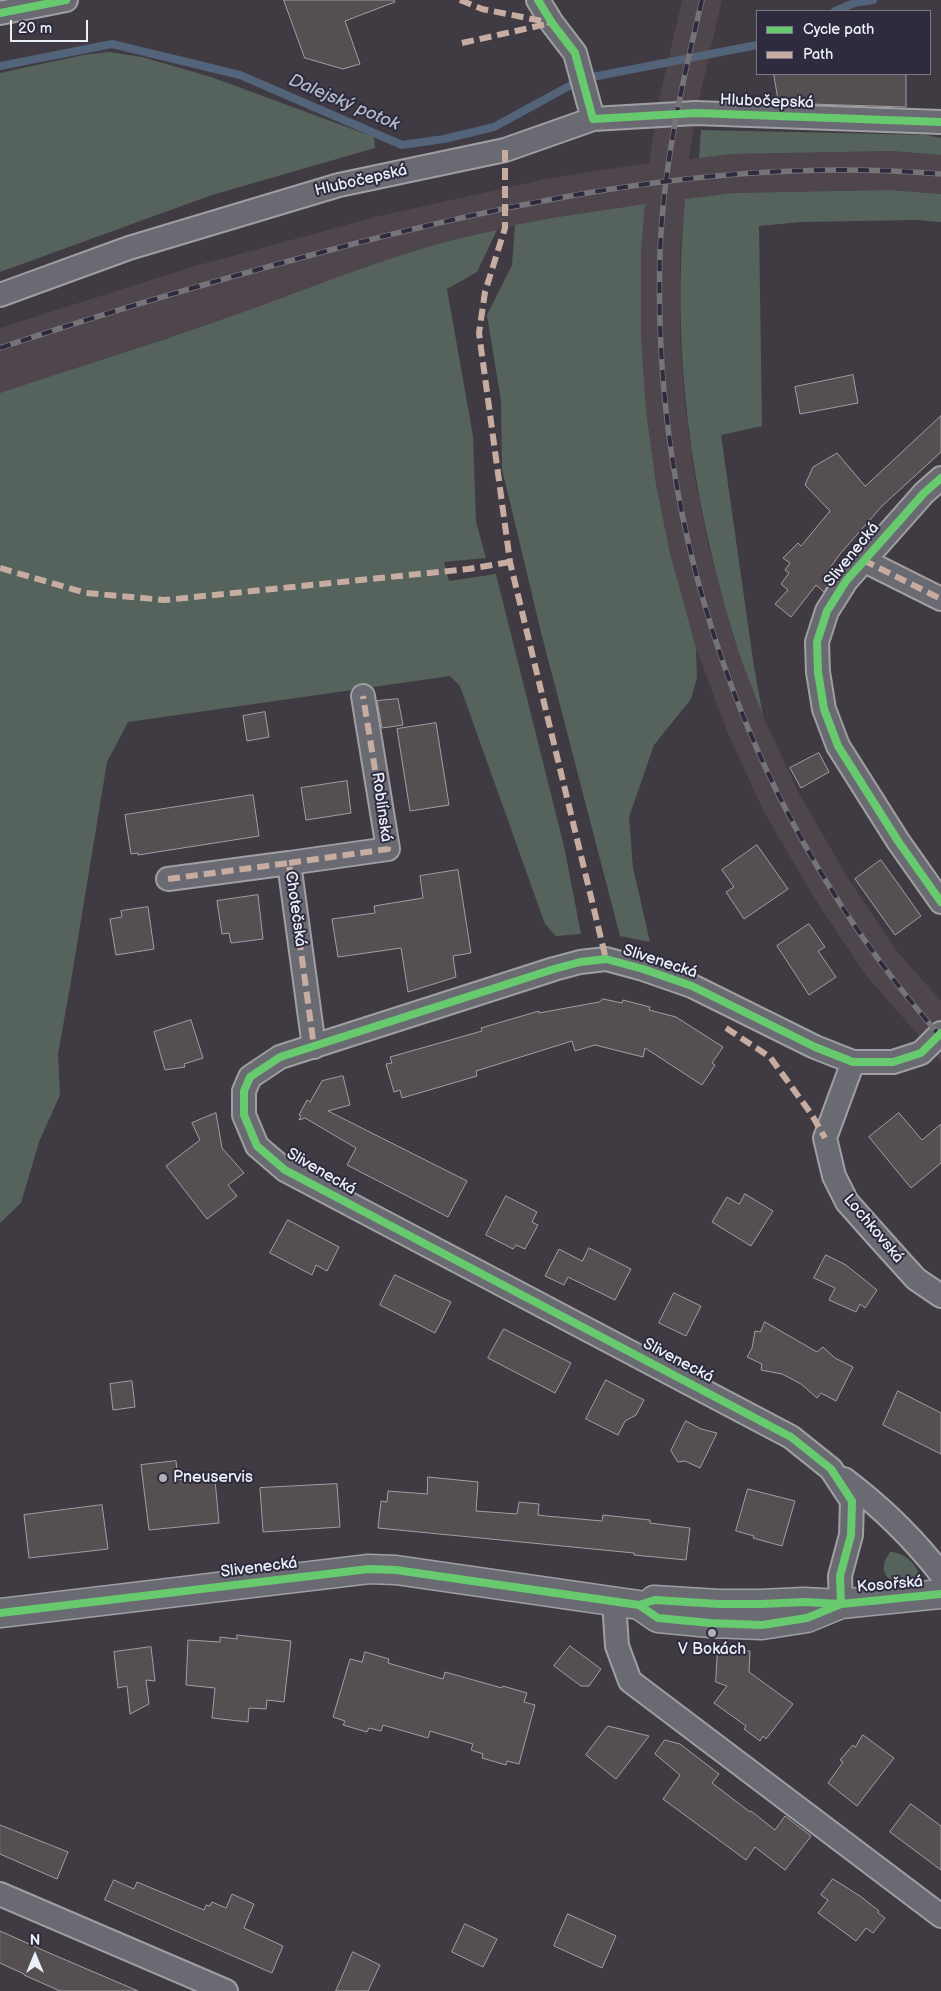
<!DOCTYPE html>
<meta charset="utf-8">
<style>
body{margin:0}
#map{position:relative;width:941px;height:1991px;overflow:hidden;background:#403b42;font-family:"Balsamiq Sans",sans-serif}
canvas{display:block}
.legend{position:absolute;left:756px;top:10px;width:175px;height:65px;box-sizing:border-box;background:#2f2a3d;border:1px solid #797a88;margin:0;padding:6px 9px;list-style:none;font-size:15px;color:#e8f1f8}
.legend li{display:flex;align-items:center;gap:10px;height:25px}
.legend b{width:25px;border:1px solid #797a88}
.north{position:absolute;left:10px;top:1931px;width:50px;height:50px;-webkit-text-stroke:4px #2f2a3d;paint-order:stroke;rotate:0deg;font-size:14px;font-weight:700;line-height:20px;text-align:center;color:#e8f1f8}
.north::after{content:'';display:block;margin:auto;width:18px;height:22px;background:#e8f1f8;clip-path:polygon(50% 0,100% 100%,50% 72%,0 100%)}
.scale{position:absolute;left:10px;top:20px;width:78px;height:22px;box-sizing:border-box;border:2px solid #e8f1f8;border-top:0;padding-left:6px;font-size:15px;line-height:18px;white-space:nowrap;color:#e8f1f8;-webkit-text-stroke:4px #2f2a3d;paint-order:stroke}
</style>
<div id="map">
<canvas width="941" height="1991"></canvas>
<ul class="legend">
<li><b style="height:6px;background:#67ca6e"></b>Cycle path</li>
<li><b style="height:6px;background:#c7aca2"></b>Path</li>
</ul>
<div class="north">N</div>
<div class="scale">20 m</div>
</div>
<script>
const ctx = document.querySelector('canvas').getContext('2d');
ctx.lineJoin = 'round';
function paint(path, color) { ctx.fillStyle = color; ctx.fill(path, 'evenodd'); }
function strokePath(path, color, width, dash) { ctx.strokeStyle = color; ctx.lineWidth = width; ctx.lineCap = dash ? 'butt' : 'round'; ctx.setLineDash(dash || []); ctx.stroke(path); }
function drawText(font, color, halo, rows, align = 'center') {
  ctx.font = font + ' "Balsamiq Sans",sans-serif'; ctx.lineWidth = 4; ctx.setLineDash([]); ctx.textBaseline = 'middle'; ctx.strokeStyle = halo; ctx.fillStyle = color; for (const [text, x, y, turn = 0] of rows) {
    ctx.save(); ctx.translate(x, y); ctx.rotate((+turn || 0) * Math.PI / 180); ctx.textAlign = isNaN(turn) ? turn : align; if (halo) ctx.strokeText(text, 0, 0); ctx.fillText(text, 0, 0); ctx.restore();
  }
}
const built = new Path2D(`
 M 682,0 L 722,0 L 696,112 L 689,159 L 731,154 L 891,151 L 941,155 L 941,194 L 890,190 L 733,193 L 685,199 L 680,252 L 680,336 L 685,406 L 695,478 L 708,544 L 733,636 L 763,716 L 798,792 L 848,878 L 896,950 L 941,1001 L 941,1061 L 865,974 L 815,899 L 763,810 L 727,731 L 696,648 L 670,553 L 656,484 L 646,409 L 641,337 L 641,251 L 645,204 L 558,217 L 471,235 L 395,258 L 225,319 L 0,393 L 0,328 L 192,267 L 383,215 L 551,178 L 649,163 L 658,105 Z`);
const green = new Path2D(`
 M 109,52 L 142,57 L 211,77 L 374,137 L 375,148 L 212,195 L 0,272 L 0,73 L 83,55 Z
 M 701,130 L 926,135 L 941,138 L 941,155 L 891,151 L 731,154 L 699,158 Z
 M 890,190 L 941,194 L 941,222 L 916,220 L 801,222 L 759,226 L 762,426 L 721,435 L 754,667 L 763,716 C 753,689 741,662 733,634 C 690,491 671,348 685,199 L 733,193 Z
 M 645,204 L 641,251 L 641,337 L 646,410 L 656,484 L 670,553 L 696,648 L 697,677 L 691,699 L 654,745 L 629,817 L 633,868 L 650,942 L 620,936 L 541,632 L 502,469 L 501,401 L 487,315 L 512,265 L 515,225 L 558,217 Z
 M 497,230 L 477,272 L 447,289 L 473,436 L 476,522 L 486,558 L 444,562 L 449,581 L 496,574 L 564,846 L 581,934 L 556,936 L 545,924 L 460,686 L 450,676 L 128,722 L 107,762 L 70,987 L 58,1054 L 60,1095 L 39,1142 L 21,1203 L 0,1223 L 0,393 C 84,365 169,339 252,309 C 332,280 413,246 497,230 Z
 M 890,1552 C 902,1552 915,1562 919,1574 L 918,1581 C 894,1589 873,1576 890,1552 Z`);
const stream = new Path2D(`
 M 835,11 L 854,3 L 873,0
 M 0,66 L 112,44 L 240,75 L 402,145 L 444,139 L 494,127 L 582,79 L 757,45`);
const building = new Path2D(`
 M 284,0 L 394,0 L 395,2 L 345,21 L 360,64 L 343,69 L 305,58 Z
 M 774,74 L 906,74 L 906,107 L 779,103 Z
 M 853,375 L 858,403 L 800,414 L 795,387 Z
 M 941,416 L 941,452 L 882,506 L 840,554 L 827,572 L 833,577 L 824,592 L 816,585 L 791,617 L 775,604 L 788,590 L 781,584 L 789,573 L 785,570 L 790,563 L 783,558 L 798,543 L 801,546 L 830,511 L 805,485 L 813,467 L 837,453 L 865,486 Z
 M 398,699 L 403,725 L 382,728 L 377,701 Z
 M 265,712 L 269,737 L 247,741 L 243,716 Z
 M 436,723 L 449,805 L 410,811 L 397,729 Z
 M 819,753 L 829,772 L 801,788 L 790,768 Z
 M 347,781 L 351,813 L 306,820 L 301,788 Z
 M 253,795 L 259,836 L 138,855 L 138,853 L 131,854 L 125,815 Z
 M 757,845 L 788,889 L 744,919 L 726,892 L 734,887 L 722,870 Z
 M 881,860 L 921,916 L 895,935 L 855,879 Z
 M 458,870 L 471,953 L 453,956 L 456,977 L 408,992 L 401,948 L 338,957 L 332,919 L 375,913 L 374,906 L 423,898 L 420,876 Z
 M 258,895 L 263,939 L 231,943 L 229,933 L 222,934 L 217,901 Z
 M 148,907 L 154,949 L 116,955 L 110,919 L 122,917 L 121,911 Z
 M 809,924 L 825,947 L 818,951 L 836,977 L 809,995 L 777,946 Z
 M 603,999 L 622,1003 L 623,1000 L 650,1007 L 649,1010 L 676,1017 L 723,1047 L 712,1063 L 715,1065 L 702,1085 L 645,1048 L 643,1057 L 595,1045 L 575,1051 L 572,1041 L 476,1071 L 477,1076 L 402,1098 L 400,1090 L 394,1092 L 386,1064 L 392,1063 L 390,1057 L 482,1031 L 481,1028 L 539,1011 L 539,1013 L 599,1002 Z
 M 191,1020 L 203,1058 L 184,1064 L 185,1067 L 165,1070 L 154,1032 Z
 M 343,1076 L 350,1105 L 328,1111 L 467,1181 L 448,1217 L 347,1165 L 356,1148 L 305,1118 L 299,1120 L 301,1116 L 299,1115 L 307,1100 L 310,1102 L 322,1081 Z
 M 216,1113 L 222,1148 L 244,1173 L 228,1185 L 237,1196 L 207,1219 L 166,1166 L 200,1140 L 192,1123 Z
 M 899,1113 L 922,1140 L 941,1124 L 941,1163 L 911,1188 L 869,1137 Z
 M 745,1194 L 773,1211 L 751,1246 L 712,1222 L 727,1197 L 739,1204 Z
 M 506,1196 L 537,1212 L 532,1222 L 538,1225 L 525,1249 L 516,1245 L 513,1249 L 486,1235 Z
 M 288,1220 L 339,1247 L 327,1271 L 316,1265 L 312,1275 L 270,1253 Z
 M 589,1248 L 631,1269 L 615,1300 L 568,1277 L 564,1285 L 545,1276 L 559,1249 L 582,1261 Z
 M 826,1255 L 846,1265 L 877,1290 L 865,1308 L 860,1304 L 856,1312 L 829,1300 L 835,1288 L 814,1278 Z
 M 395,1275 L 451,1302 L 435,1333 L 380,1305 Z
 M 674,1293 L 701,1306 L 686,1336 L 659,1323 Z
 M 765,1322 L 817,1352 L 823,1347 L 835,1358 L 853,1367 L 836,1401 L 821,1393 L 817,1398 L 801,1384 L 782,1374 L 761,1370 L 762,1364 L 747,1357 L 752,1348 L 755,1331 L 760,1332 Z
 M 504,1329 L 571,1363 L 555,1393 L 488,1358 Z
 M 606,1380 L 644,1400 L 636,1415 L 625,1421 L 618,1435 L 586,1419 Z
 M 132,1381 L 135,1407 L 113,1410 L 110,1384 Z
 M 898,1391 L 941,1413 L 941,1454 L 883,1425 Z
 M 686,1421 L 701,1429 L 717,1433 L 700,1468 L 685,1461 L 678,1462 L 671,1451 Z
 M 176,1461 L 178,1479 L 196,1482 L 215,1480 L 219,1523 L 149,1530 L 141,1465 Z
 M 428,1477 L 478,1482 L 476,1511 L 517,1514 L 519,1502 L 539,1504 L 538,1515 L 546,1516 L 602,1521 L 603,1515 L 650,1520 L 650,1523 L 690,1528 L 686,1560 L 634,1555 L 634,1553 L 378,1528 L 381,1501 L 387,1502 L 388,1491 L 427,1494 Z
 M 337,1484 L 340,1527 L 263,1532 L 260,1488 Z
 M 748,1489 L 795,1501 L 782,1546 L 753,1538 L 754,1536 L 736,1531 Z
 M 102,1505 L 108,1549 L 29,1558 L 24,1515 Z
 M 237,1635 L 291,1641 L 284,1702 L 267,1700 L 266,1709 L 249,1708 L 248,1722 L 212,1718 L 215,1688 L 186,1685 L 188,1640 L 220,1642 L 220,1637 L 237,1639 Z
 M 570,1646 L 601,1669 L 589,1686 L 581,1686 L 554,1666 Z
 M 151,1647 L 155,1681 L 146,1680 L 149,1704 L 130,1714 L 127,1686 L 118,1688 L 114,1652 Z
 M 718,1649 L 750,1651 L 749,1672 L 793,1704 L 766,1739 L 763,1736 L 760,1741 L 744,1729 L 746,1726 L 714,1703 L 727,1686 L 716,1682 Z
 M 365,1652 L 389,1659 L 388,1663 L 443,1679 L 445,1672 L 502,1688 L 503,1686 L 527,1693 L 524,1702 L 535,1705 L 519,1764 L 507,1761 L 506,1765 L 482,1758 L 483,1754 L 471,1750 L 473,1744 L 430,1731 L 428,1738 L 383,1725 L 381,1731 L 369,1728 L 367,1732 L 343,1725 L 345,1721 L 333,1717 L 350,1659 L 362,1662 Z
 M 608,1726 L 649,1736 L 616,1779 L 586,1755 Z
 M 863,1735 L 894,1758 L 857,1806 L 828,1783 L 843,1762 L 840,1760 L 853,1745 L 855,1747 Z
 M 665,1740 L 680,1744 L 719,1774 L 712,1783 L 750,1812 L 751,1811 L 775,1830 L 785,1816 L 811,1836 L 785,1870 L 755,1847 L 746,1860 L 663,1799 L 680,1775 L 655,1754 Z
 M 911,1804 L 941,1826 L 941,1870 L 890,1832 Z
 M 0,1825 L 68,1852 L 57,1879 L 0,1854 Z
 M 833,1879 L 860,1896 L 879,1911 L 878,1913 L 885,1918 L 873,1933 L 866,1928 L 856,1941 L 818,1913 L 828,1900 L 821,1895 Z
 M 114,1880 L 134,1889 L 137,1882 L 204,1910 L 206,1905 L 210,1906 L 212,1902 L 226,1908 L 232,1894 L 254,1904 L 244,1928 L 283,1946 L 272,1973 L 105,1900 Z
 M 568,1914 L 616,1936 L 602,1968 L 554,1946 Z
 M 465,1924 L 497,1939 L 483,1967 L 452,1952 Z
 M 0,1931 L 47,1952 L 138,1991 L 60,1991 L 24,1975 L 24,1974 L 0,1963 Z
 M 353,1952 L 380,1965 L 368,1991 L 336,1991 Z`);
const street = new Path2D(`
 M 538,0 L 552,23 L 575,53 L 593,119
 M 0,13 L 66,0
 M 0,295 L 129,248 L 339,185 L 505,150 L 593,119 L 696,113 L 941,122
 M 941,478 L 924,493 L 846,581 L 827,611 L 817,642 L 818,672 L 824,709 L 838,746 L 898,841 L 941,902
 M 863,560 L 941,599
 M 289,863 L 388,849 L 363,696
 M 168,879 L 289,863 L 314,1047
 M 853,1062 L 825,1138 L 834,1176 L 847,1202 L 879,1238 L 916,1279 L 941,1296
 M 844,1479 C 880,1506 913,1538 941,1574
 M 614,1602 L 617,1646 L 630,1681 L 941,1916
 M 841,1604 L 840,1576 L 851,1535 L 852,1501 L 831,1469 L 791,1437 L 285,1170 L 257,1146 L 244,1115 L 244,1091 L 250,1077 L 280,1057 L 554,969 L 580,962 L 606,959 L 643,969 L 692,986 L 815,1047 L 853,1062 L 893,1062 L 921,1053 L 941,1033
 M 0,1894 L 226,1991`);
const secondary = new Path2D(`
 M 654,1600 L 719,1604 L 761,1604 L 804,1602 L 841,1604 L 941,1594
 M 0,1613 L 369,1569 L 396,1570 L 639,1605 L 658,1618 L 710,1623 L 762,1625 L 807,1618 L 841,1604`);
const rail = new Path2D(`
 M 702,0 C 682,83 663,167 660,253 C 651,538 752,823 941,1037
 M 0,348 C 116,309 234,275 353,244 C 544,195 742,157 941,174`);
const quiet = new Path2D(`
 M 460,0 L 482,9 L 552,23
 M 462,43 L 547,24
 M 505,150 L 505,228 L 485,292 L 479,333 L 510,562 L 606,959
 M 863,560 L 941,599
 M 0,568 L 86,593 L 165,600 L 468,569 L 510,562
 M 289,863 L 388,849 L 363,696
 M 168,879 L 289,863 L 314,1047
 M 726,1028 L 770,1057 L 812,1115 L 825,1138`);
const cycleway = new Path2D(`
 M 538,0 L 552,23 L 575,53 L 593,119 L 696,113 L 941,122
 M 0,13 L 66,0
 M 941,478 L 924,493 L 846,581 L 827,611 L 817,642 L 818,672 L 824,709 L 838,746 L 898,841 L 941,902
 M 841,1604 L 840,1576 L 851,1535 L 852,1501 L 831,1469 L 791,1437 L 285,1170 L 257,1146 L 244,1115 L 244,1091 L 250,1077 L 280,1057 L 554,969 L 580,962 L 606,959 L 643,969 L 692,986 L 815,1047 L 853,1062 L 893,1062 L 921,1053 L 941,1033
 M 639,1605 L 655,1600 L 719,1604 L 761,1604 L 804,1602 L 841,1604 L 941,1594
 M 0,1613 L 369,1569 L 396,1570 L 639,1605 L 658,1618 L 710,1623 L 762,1625 L 807,1618 L 841,1604`);
const markers = [
 [163,1478,5,"#adb1b8"],
 [712,1633,5,"#adb1b8"]
];
const streetNames = [
 ["Hlubočepská",767,102,2],
 ["Hlubočepská",361,181,-13],
 ["Slivenecká",852,555,-51],
 ["Roblínská",381,807,82],
 ["Chotečská",295,909,82],
 ["Slivenecká",660,962,18],
 ["Slivenecká",321,1172,30],
 ["Lochkovská",873,1229,50],
 ["Slivenecká",678,1361,28],
 ["Slivenecká",259,1568,-7],
 ["Kosořská",890,1585,-5]
];
const poiNames = [
 ["Pneuservis",173,1478],
 ["V Bokách",712,1650,"center"]
];
const waterNames = [
 ["Dalejský potok",344,103,23]
];
paint(built, '#4f454d');
paint(green, '#56635c');
strokePath(stream, '#52637a', 8);
paint(building, '#554f52');
strokePath(building, '#9f9fa3', 1);
strokePath(street, '#9f9fa3', 26);
strokePath(secondary, '#9f9fa3', 31);
strokePath(street, '#6a6b72', 22);
strokePath(secondary, '#6a6b72', 28);
strokePath(rail, '#757479', 5.5);
strokePath(rail, '#2f2a3d', 4, [11]);
strokePath(quiet, '#c7aca2', 6, [12, 6]);
strokePath(cycleway, '#67ca6e', 8);
for (const [x, y, r, color] of markers) { const dot = new Path2D(); dot.arc(x, y, r, 0, 2 * Math.PI); ctx.fillStyle = color; ctx.fill(dot); strokePath(dot, '#2f2a3d', 2); }
drawText('16px', '#e8f1f8', '#2f2a3d', streetNames);
drawText('16px', '#e8f1f8', '#2f2a3d', poiNames, 'left');
drawText('italic 18px', '#adbac8', '#2f2a3d', waterNames);
</script>
